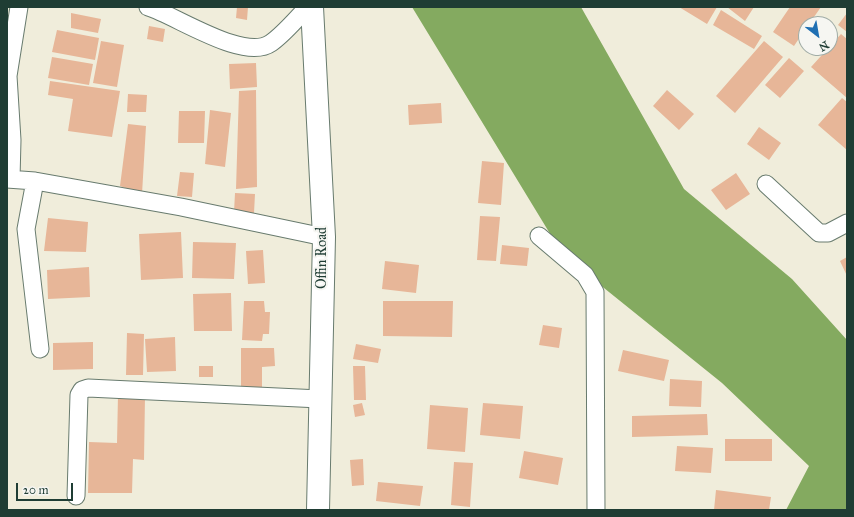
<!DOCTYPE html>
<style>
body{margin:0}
#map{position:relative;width:854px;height:517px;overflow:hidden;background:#f0eddb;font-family:"IM FELL Great Primer",serif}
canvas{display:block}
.frame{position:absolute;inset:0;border:8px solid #1f3d34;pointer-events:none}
.north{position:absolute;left:798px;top:16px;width:40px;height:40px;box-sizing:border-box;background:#f6f6f2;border:1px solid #a0aca6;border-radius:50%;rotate:149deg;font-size:11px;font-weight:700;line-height:16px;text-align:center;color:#1f3d34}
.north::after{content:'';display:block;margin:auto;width:14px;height:18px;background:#1f6fb2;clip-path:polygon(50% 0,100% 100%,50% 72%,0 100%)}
.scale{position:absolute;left:16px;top:483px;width:57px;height:18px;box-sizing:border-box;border:2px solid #1f3d34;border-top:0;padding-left:5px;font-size:12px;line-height:14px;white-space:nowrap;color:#1f3d34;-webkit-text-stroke:3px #f6f6f2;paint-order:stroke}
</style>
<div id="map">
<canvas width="854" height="517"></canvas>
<div class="frame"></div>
<div class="north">N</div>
<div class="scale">20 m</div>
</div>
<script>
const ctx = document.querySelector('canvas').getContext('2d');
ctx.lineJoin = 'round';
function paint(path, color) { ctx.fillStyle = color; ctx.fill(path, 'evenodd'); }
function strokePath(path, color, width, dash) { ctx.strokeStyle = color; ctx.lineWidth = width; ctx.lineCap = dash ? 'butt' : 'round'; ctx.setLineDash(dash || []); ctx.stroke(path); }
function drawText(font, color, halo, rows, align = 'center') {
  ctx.font = font + ' "IM FELL Great Primer",serif'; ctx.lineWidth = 4; ctx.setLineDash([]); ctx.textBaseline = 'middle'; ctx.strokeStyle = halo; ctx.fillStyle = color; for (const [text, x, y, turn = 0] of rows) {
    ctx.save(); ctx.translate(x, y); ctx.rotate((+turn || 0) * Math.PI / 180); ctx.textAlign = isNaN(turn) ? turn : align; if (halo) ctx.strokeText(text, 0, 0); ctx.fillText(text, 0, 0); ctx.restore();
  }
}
const forest = new Path2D(`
 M 412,7 L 581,7 L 684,189 L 792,279 L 847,340 L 847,510 L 786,510 L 809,466 L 722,383 L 563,255 Z`);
const building = new Path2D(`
 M 237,7 L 248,7 L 247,20 L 236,18 Z
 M 679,7 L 717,7 L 707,24 Z
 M 727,7 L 754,7 L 745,21 Z
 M 790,7 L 821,7 L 809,24 L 806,24 L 806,28 L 794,46 L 773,32 Z
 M 721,10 L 762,36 L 754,49 L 713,25 Z
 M 71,13 L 101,19 L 98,33 L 71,28 Z
 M 847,13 L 847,32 L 838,25 Z
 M 149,26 L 165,29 L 163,42 L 147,39 Z
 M 57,30 L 99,38 L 95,60 L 52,52 Z
 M 841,34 L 847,39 L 847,98 L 811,67 Z
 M 101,41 L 124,45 L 117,87 L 93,83 Z
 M 764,41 L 783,57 L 735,113 L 716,96 Z
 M 52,57 L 93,64 L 89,85 L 48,78 Z
 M 789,58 L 804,71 L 780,98 L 765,85 Z
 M 256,63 L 257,87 L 230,89 L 229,64 Z
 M 50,81 L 120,91 L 112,137 L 68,131 L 73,99 L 48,95 Z
 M 256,90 L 257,187 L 236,189 L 239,91 Z
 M 667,90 L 694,114 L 679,130 L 653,106 Z
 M 128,94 L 147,95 L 146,112 L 127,112 Z
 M 842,98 L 847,102 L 847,150 L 818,125 Z
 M 441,103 L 442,123 L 409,125 L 408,105 Z
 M 210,110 L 231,113 L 225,167 L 205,164 Z
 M 179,111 L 205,111 L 204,143 L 178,143 Z
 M 128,124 L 146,126 L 142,194 L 120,186 Z
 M 759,127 L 781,143 L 769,160 L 747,144 Z
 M 482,161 L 504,163 L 501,205 L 478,203 Z
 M 180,172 L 194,173 L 192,197 L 177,196 Z
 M 736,173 L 750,194 L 726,210 L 711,190 Z
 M 235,193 L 255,194 L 254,213 L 234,212 Z
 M 480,216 L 500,217 L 496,261 L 477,260 Z
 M 48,218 L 88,222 L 86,252 L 44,251 Z
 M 181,232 L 183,278 L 141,280 L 139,234 Z
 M 193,242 L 236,243 L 234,279 L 192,278 Z
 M 502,245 L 529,248 L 527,266 L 500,264 Z
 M 263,250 L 265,283 L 248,284 L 246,251 Z
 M 847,257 L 847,276 L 840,261 Z
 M 385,261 L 419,265 L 416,293 L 382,289 Z
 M 89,267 L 90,297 L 48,299 L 47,270 Z
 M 231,293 L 232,331 L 194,331 L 193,294 Z
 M 244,301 L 264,301 L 265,312 L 270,312 L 269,334 L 263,334 L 262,341 L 242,340 Z
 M 383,301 L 453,301 L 452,337 L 383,336 Z
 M 543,325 L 562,328 L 559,348 L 539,345 Z
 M 127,333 L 144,334 L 143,375 L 126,375 Z
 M 175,337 L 176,371 L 147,372 L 145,339 Z
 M 93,342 L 93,369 L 53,370 L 53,343 Z
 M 356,344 L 381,349 L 378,363 L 353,359 Z
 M 241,348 L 274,348 L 275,366 L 262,367 L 262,388 L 241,387 Z
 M 623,350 L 669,360 L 664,381 L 618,371 Z
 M 199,366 L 213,366 L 213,377 L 199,377 Z
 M 353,366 L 365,366 L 366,400 L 354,400 Z
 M 670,379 L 702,381 L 701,407 L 669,406 Z
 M 118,395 L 145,396 L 144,460 L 133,459 L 132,493 L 88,493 L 89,442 L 117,443 Z
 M 362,403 L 365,415 L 355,417 L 353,405 Z
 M 483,403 L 523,406 L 520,439 L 480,435 Z
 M 430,405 L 468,408 L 465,452 L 427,449 Z
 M 707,414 L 708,435 L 632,437 L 632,416 Z
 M 725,439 L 772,439 L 772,461 L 725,461 Z
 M 677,446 L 713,448 L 711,473 L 675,471 Z
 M 524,451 L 563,458 L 558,485 L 519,478 Z
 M 363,459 L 364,485 L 352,486 L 350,460 Z
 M 454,462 L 473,463 L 470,507 L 451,505 Z
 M 378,482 L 423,486 L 420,506 L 376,501 Z
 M 716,490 L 771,497 L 769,510 L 714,510 Z`);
const street = new Path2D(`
 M 148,7 C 177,16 244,62 271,43 C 284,34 296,19 308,7
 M 7,179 L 35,181 L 181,207 L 324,237
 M 11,179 L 12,140 L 8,76 L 19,7
 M 35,181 L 26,229 L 40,349
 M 766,184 L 819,233 L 828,233 L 847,223
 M 539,236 L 585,275 L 595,292 L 596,510
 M 76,496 L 79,395 L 82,390 L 88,388 L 320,399`);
const secondary = new Path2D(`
 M 312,7 L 324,237 L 318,510`);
const streetNames = [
 ["Offin Road",323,258,-90]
];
paint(forest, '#84aa60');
paint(building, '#e7b698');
strokePath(street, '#687b6e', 19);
strokePath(secondary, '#687b6e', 24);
strokePath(street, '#fff', 17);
strokePath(secondary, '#fff', 22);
drawText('14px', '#1f3d34', '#f6f6f2', streetNames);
</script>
